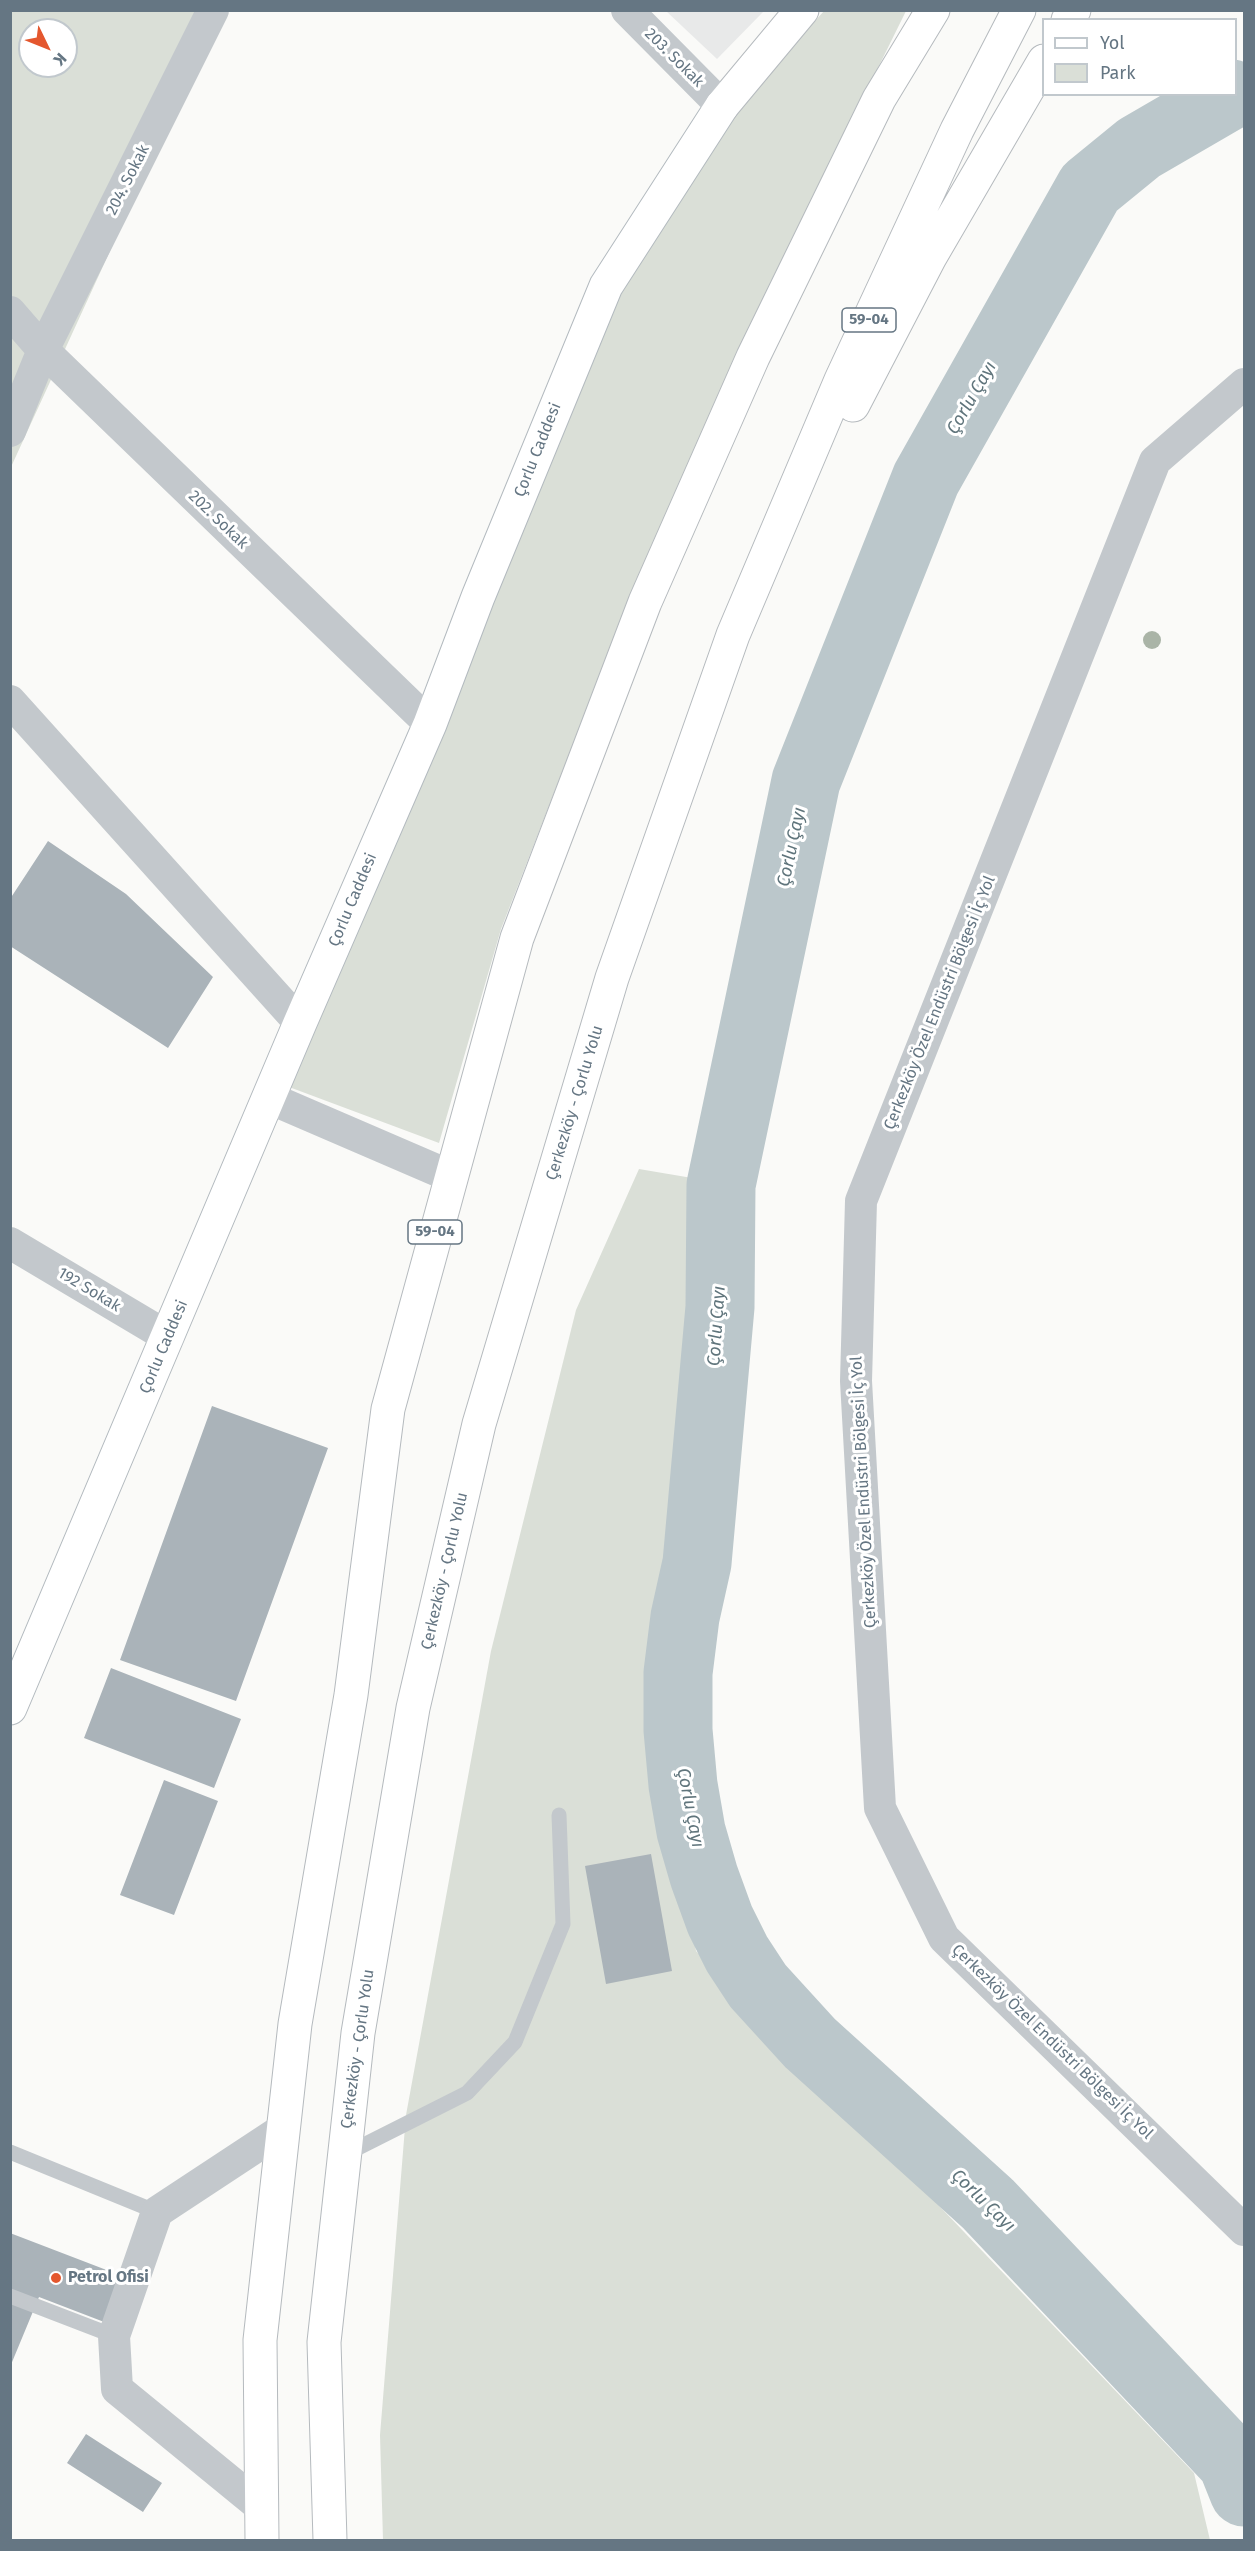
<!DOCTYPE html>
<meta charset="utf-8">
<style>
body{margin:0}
#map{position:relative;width:1255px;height:2551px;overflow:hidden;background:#fafaf8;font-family:"Fira Sans",sans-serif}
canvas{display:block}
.frame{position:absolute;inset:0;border:12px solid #657683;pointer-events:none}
.legend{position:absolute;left:1042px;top:18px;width:195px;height:78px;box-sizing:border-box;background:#fff;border:2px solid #c1c8cd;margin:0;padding:8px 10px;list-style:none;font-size:18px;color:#657683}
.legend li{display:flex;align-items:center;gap:12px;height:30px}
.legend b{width:30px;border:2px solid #c1c8cd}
.north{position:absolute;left:18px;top:18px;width:60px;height:60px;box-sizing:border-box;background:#fff;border:2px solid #c1c8cd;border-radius:50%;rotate:133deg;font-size:16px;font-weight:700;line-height:24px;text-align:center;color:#657683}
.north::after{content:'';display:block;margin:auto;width:21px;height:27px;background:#e4572e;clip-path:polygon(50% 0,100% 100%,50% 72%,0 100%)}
</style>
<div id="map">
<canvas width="1255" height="2551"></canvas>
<div class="frame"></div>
<ul class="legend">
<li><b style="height:8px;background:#fff"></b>Yol</li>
<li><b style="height:16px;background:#dadfd7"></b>Park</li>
</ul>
<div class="north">K</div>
</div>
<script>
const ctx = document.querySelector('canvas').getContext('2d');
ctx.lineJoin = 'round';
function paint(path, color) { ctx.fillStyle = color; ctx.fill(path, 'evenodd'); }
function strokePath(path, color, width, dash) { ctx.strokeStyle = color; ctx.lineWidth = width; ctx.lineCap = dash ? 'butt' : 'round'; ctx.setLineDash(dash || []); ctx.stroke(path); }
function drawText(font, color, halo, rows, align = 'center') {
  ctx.font = font + ' "Fira Sans",sans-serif'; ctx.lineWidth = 6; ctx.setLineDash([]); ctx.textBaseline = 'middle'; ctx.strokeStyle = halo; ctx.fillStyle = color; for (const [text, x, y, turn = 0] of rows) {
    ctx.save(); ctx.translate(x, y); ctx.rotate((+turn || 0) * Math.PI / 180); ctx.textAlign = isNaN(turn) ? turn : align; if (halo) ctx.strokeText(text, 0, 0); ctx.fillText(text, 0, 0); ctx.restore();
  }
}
const built = new Path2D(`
 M 666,11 L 764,11 L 717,59 Z`);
const green = new Path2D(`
 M 11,11 L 220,11 L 11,467 ZM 30,30 L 66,30 L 66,66 L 30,66 Z
 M 824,11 L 906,11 L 732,364 L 630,598 L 501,929 L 439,1143 L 281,1084 L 616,290 L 730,114 Z
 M 639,1169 L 698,1179 L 706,1289 L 700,1440 L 650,1625 L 696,1951 L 1194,2473 L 1210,2540 L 383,2540 L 380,2435 L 406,2115 L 491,1651 L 576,1310 Z`);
const river = new Path2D(`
 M 1232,94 L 1139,148 L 1090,188 L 926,479 L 806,781 L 721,1185 L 720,1307 L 697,1563 L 685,1617 L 678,1673 L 678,1730 L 683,1785 L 691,1831 L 704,1876 L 720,1920 L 737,1954 L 758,1986 L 810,2043 L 988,2204 L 1232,2462 L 1244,2492`);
const building = new Path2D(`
 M 48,841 L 126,894 L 213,977 L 168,1048 L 10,946 L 10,899 Z
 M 212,1406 L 328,1448 L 236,1701 L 120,1660 Z
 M 111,1668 L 241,1719 L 214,1788 L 84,1738 Z
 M 164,1780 L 218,1801 L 174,1915 L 120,1895 Z
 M 651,1854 L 672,1971 L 606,1984 L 585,1866 Z
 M 10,2233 L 143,2284 L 125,2330 L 39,2297 L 10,2367 Z
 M 86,2434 L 162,2483 L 143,2512 L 67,2463 Z`);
const service = new Path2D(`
 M 10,2152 L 157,2212
 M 344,2155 L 467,2093 L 515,2042 L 563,1924 L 559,1815
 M 10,2296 L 114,2336`);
const minor = new Path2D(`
 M 627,10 L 722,106
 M 10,312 L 43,350 L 430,724
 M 1244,384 L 1155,461 L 861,1201 L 856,1381 L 880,1808 L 944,1938 L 1244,2230
 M 10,431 L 43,350 L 213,10
 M 10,701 L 300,1023
 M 269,1098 L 450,1176
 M 10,1243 L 168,1337
 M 260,2506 L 117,2389 L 114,2336 L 157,2212 L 283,2129`);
const secondary = new Path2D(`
 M 10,1708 L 300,1023 L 430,724 L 478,597 L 606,286 L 722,106`);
const primary = new Path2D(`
 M 1068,20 L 1074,10
 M 722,106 L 802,10
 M 853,405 L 930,257 L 1044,61
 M 262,2540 L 260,2340 L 295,2024 L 351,1695 L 388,1409 L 517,938 L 645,602 L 753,357 L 879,99 L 933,10
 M 330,2540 L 324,2342 L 358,2033 L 413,1708 L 479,1424 L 612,978 L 733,635 L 841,380 L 957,130 L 1019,10`);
const trees = [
 [1152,640]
];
const markers = [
 [56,2278,6,"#e4572e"]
];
const shields = [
 [869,320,54],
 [435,1232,54]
];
const shieldNames = [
 ["59-04",869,320],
 ["59-04",435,1232]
];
const streetNames = [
 ["203. Sokak",674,58,45],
 ["204. Sokak",128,180,-63],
 ["Çorlu Caddesi",538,450,-68],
 ["202. Sokak",218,520,44],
 ["Çorlu Caddesi",353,900,-67],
 ["Çerkezköy Özel Endüstri Bölgesi İç Yol",940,1003,-68],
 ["Çerkezköy - Çorlu Yolu",575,1103,-73],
 ["192 Sokak",89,1290,31],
 ["Çorlu Caddesi",164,1347,-67],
 ["Çerkezköy Özel Endüstri Bölgesi İç Yol",864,1492,-93],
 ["Çerkezköy - Çorlu Yolu",445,1571,-77],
 ["Çerkezköy Özel Endüstri Bölgesi İç Yol",1052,2042,44],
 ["Çerkezköy - Çorlu Yolu",358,2049,-82]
];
const poiNames = [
 ["Petrol Ofisi",68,2278]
];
const waterNames = [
 ["Çorlu Çayı",972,398,-60],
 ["Çorlu Çayı",792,847,-78],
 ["Çorlu Çayı",717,1326,-86],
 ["Çorlu Çayı",690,1808,79],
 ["Çorlu Çayı",983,2201,44]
];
paint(built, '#e8e9e9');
paint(green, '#dadfd7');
strokePath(river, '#bbc7cb', 69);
paint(building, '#aab3b9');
strokePath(secondary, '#b3babf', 35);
strokePath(primary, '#b5babe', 35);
strokePath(service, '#c3c8cc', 15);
strokePath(minor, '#c3c8cc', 32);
strokePath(secondary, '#fff', 33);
strokePath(primary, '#fff', 33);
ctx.fillStyle = '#aab4a7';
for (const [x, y] of trees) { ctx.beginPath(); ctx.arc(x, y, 9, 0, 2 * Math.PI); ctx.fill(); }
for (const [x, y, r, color] of markers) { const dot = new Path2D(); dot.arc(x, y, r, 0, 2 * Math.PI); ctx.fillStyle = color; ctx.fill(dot); strokePath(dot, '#fff', 2); }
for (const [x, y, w] of shields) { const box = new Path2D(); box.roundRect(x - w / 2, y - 12, w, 24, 4.5); ctx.fillStyle = '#fff'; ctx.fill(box); strokePath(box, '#657683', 1.5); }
drawText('bold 15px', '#657683', null, shieldNames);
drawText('16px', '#657683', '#fff', streetNames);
drawText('bold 16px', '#657683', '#fff', poiNames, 'left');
drawText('italic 18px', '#60757c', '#fff', waterNames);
</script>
